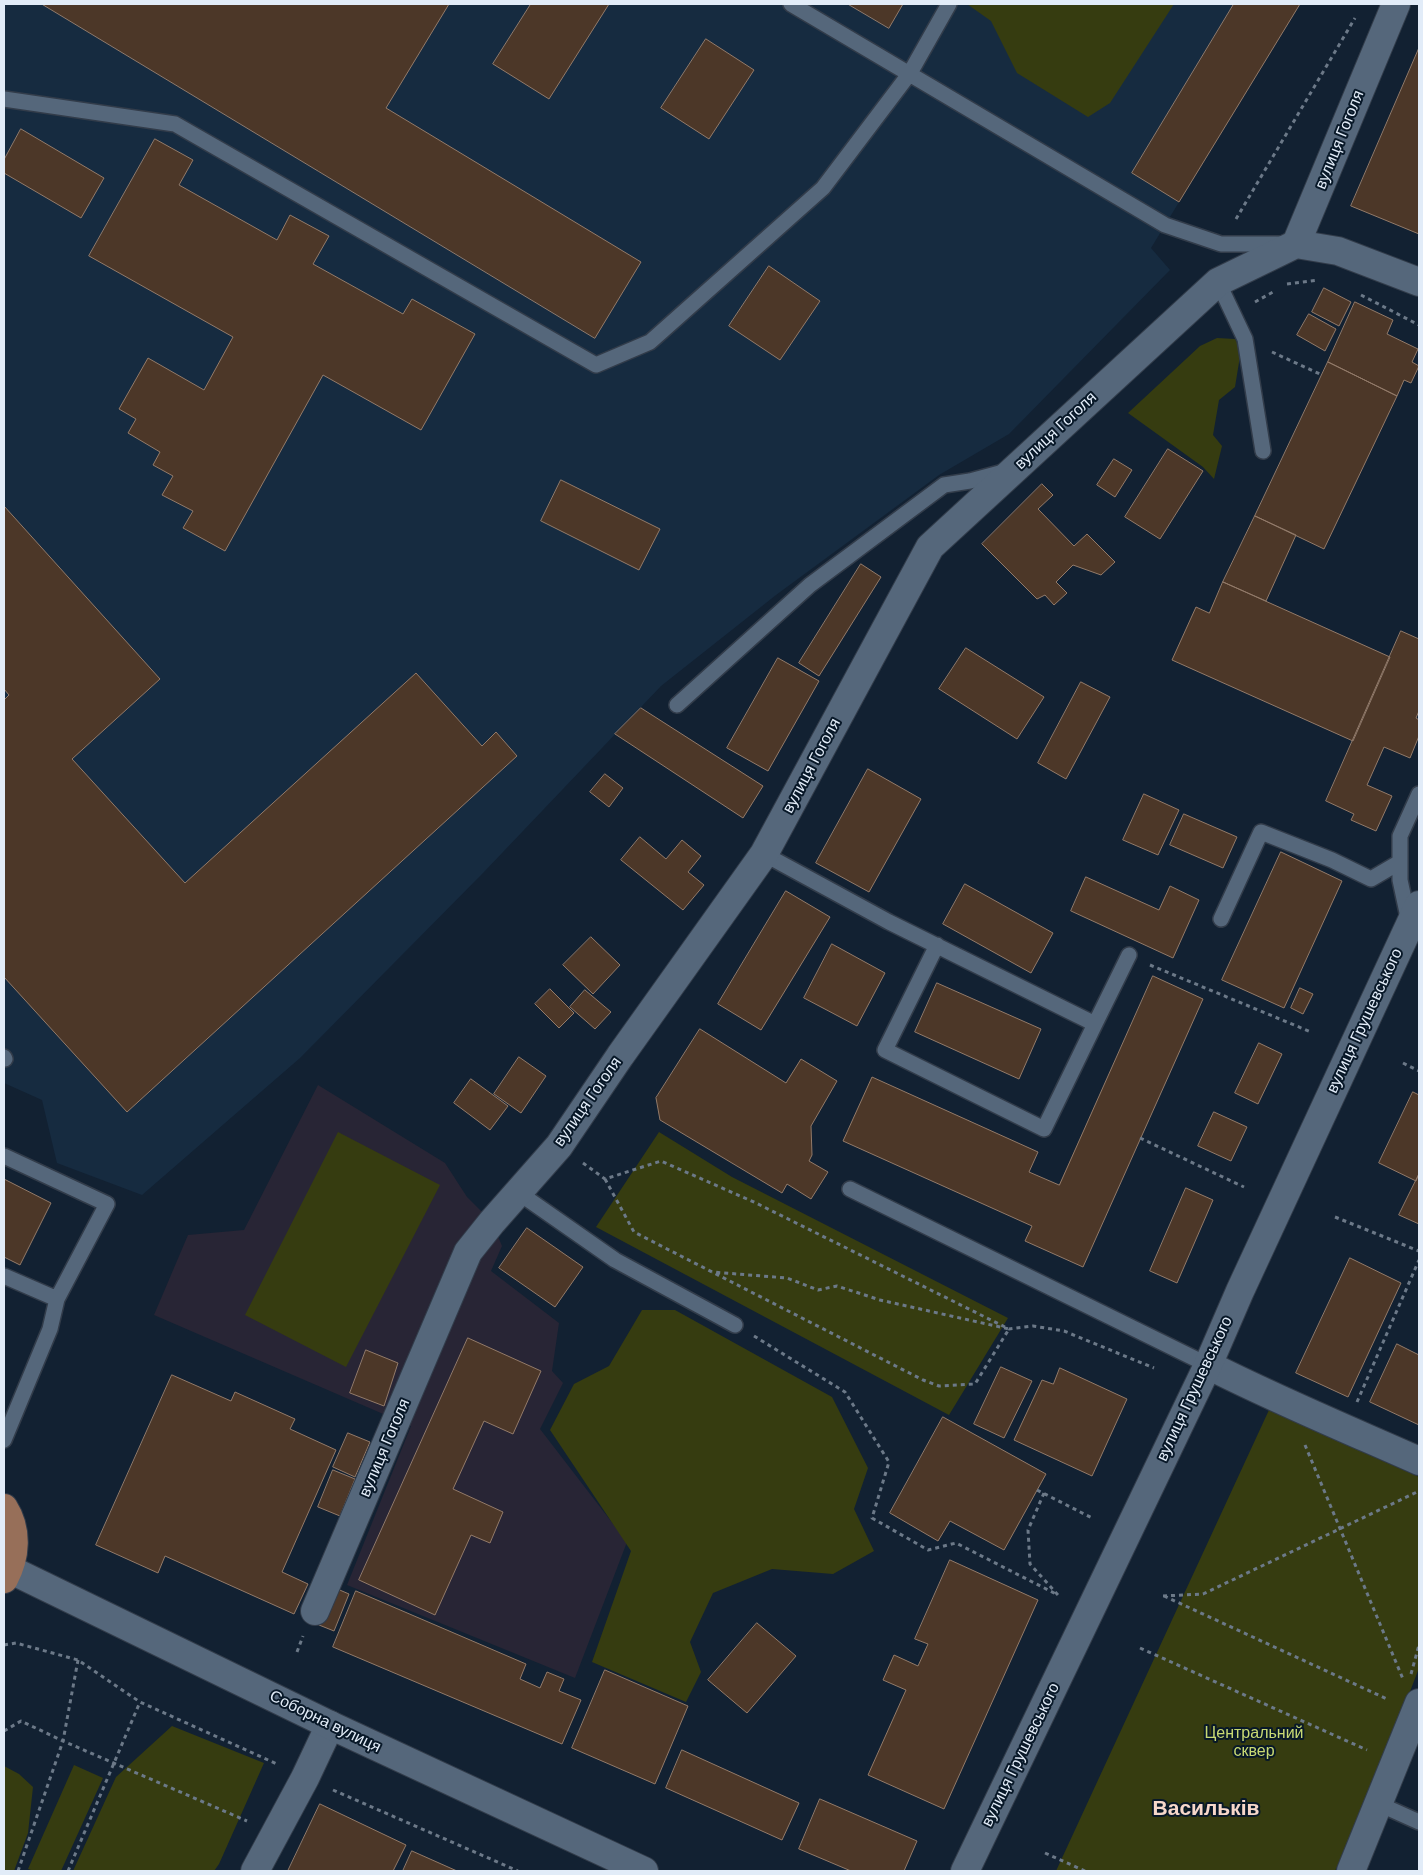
<!DOCTYPE html>
<meta charset="utf-8">
<style>
body{margin:0}
#map{position:relative;width:1423px;height:1875px;overflow:hidden;background:#122132;font-family:Helvetica,sans-serif}
canvas{display:block}
.frame{position:absolute;inset:0;border:5px solid #e2ecf8;pointer-events:none}
</style>
<div id="map">
<canvas width="1423" height="1875"></canvas>
<div class="frame"></div>
</div>
<script>
const ctx = document.querySelector('canvas').getContext('2d');
ctx.lineJoin = 'round';
function paint(path, color) { ctx.fillStyle = color; ctx.fill(path, 'evenodd'); }
function strokePath(path, color, width, dash) { ctx.strokeStyle = color; ctx.lineWidth = width; ctx.lineCap = dash ? 'butt' : 'round'; ctx.setLineDash(dash || []); ctx.stroke(path); }
function drawText(font, color, halo, rows, align = 'center') {
  ctx.font = font + ' Helvetica,sans-serif'; ctx.lineWidth = 4; ctx.setLineDash([]); ctx.textBaseline = 'middle'; ctx.strokeStyle = halo; ctx.fillStyle = color; for (const [text, x, y, turn = 0] of rows) {
    ctx.save(); ctx.translate(x, y); ctx.rotate((+turn || 0) * Math.PI / 180); ctx.textAlign = isNaN(turn) ? turn : align; if (halo) ctx.strokeText(text, 0, 0); ctx.fillText(text, 0, 0); ctx.restore();
  }
}
const built = new Path2D(`
 M 4,4 L 1300,4 L 1151,248 L 1170,270 L 1009,434 L 939,475 L 776,595 L 661,686 L 483,873 L 300,1058 L 142,1195 L 57,1163 L 42,1100 L 4,1083 Z`);
const education = new Path2D(`
 M 318,1085 L 445,1163 L 467,1197 L 492,1222 L 502,1246 L 491,1271 L 559,1323 L 552,1371 L 563,1383 L 540,1429 L 627,1542 L 575,1678 L 347,1585 L 411,1426 L 154,1315 L 188,1235 L 244,1230 Z`);
const green = new Path2D(`
 M 967,4 L 1174,4 L 1110,103 L 1088,117 L 1017,73 L 991,21 Z
 M 1217,338 L 1235,339 L 1241,350 L 1235,387 L 1219,400 L 1213,435 L 1222,446 L 1214,479 L 1203,467 L 1128,413 L 1200,346 Z
 M 338,1132 L 440,1185 L 346,1367 L 245,1315 Z
 M 659,1132 L 732,1177 L 1008,1318 L 949,1415 L 596,1227 Z
 M 642,1310 L 675,1310 L 832,1397 L 868,1468 L 854,1509 L 874,1551 L 833,1574 L 772,1569 L 713,1593 L 690,1642 L 701,1672 L 686,1702 L 592,1662 L 631,1551 L 550,1430 L 574,1384 L 609,1366 Z
 M 1269,1410 L 1419,1477 L 1419,1668 L 1370,1796 L 1335,1871 L 1056,1871 Z
 M 172,1726 L 264,1763 L 219,1864 L 214,1871 L 73,1871 L 116,1777 Z
 M 74,1765 L 103,1778 L 61,1871 L 34,1871 L 28,1869 Z
 M 4,1766 L 19,1774 L 33,1787 L 28,1833 L 14,1871 L 4,1871 Z`);
const building = new Path2D(`
 M 42,4 L 449,4 L 386,108 L 641,262 L 595,338 Z
 M 531,4 L 609,4 L 549,99 L 493,64 Z
 M 848,4 L 903,4 L 889,28 Z
 M 1234,4 L 1300,4 L 1179,202 L 1132,173 Z
 M 706,39 L 754,70 L 709,139 L 661,108 Z
 M 1419,48 L 1419,234 L 1351,206 Z
 M 21,129 L 104,178 L 81,218 L 4,173 L 4,160 Z
 M 155,139 L 193,160 L 179,185 L 277,240 L 290,215 L 329,236 L 313,264 L 403,314 L 412,299 L 475,334 L 421,430 L 323,375 L 225,551 L 183,528 L 193,511 L 162,495 L 173,476 L 153,465 L 160,452 L 128,433 L 136,419 L 119,409 L 148,358 L 204,390 L 233,337 L 89,256 Z
 M 769,266 L 820,301 L 780,360 L 729,326 Z
 M 1324,288 L 1351,302 L 1339,326 L 1312,312 Z
 M 1355,302 L 1393,320 L 1387,334 L 1418,349 L 1412,362 L 1419,366 L 1411,383 L 1404,380 L 1397,396 L 1328,362 Z
 M 1309,314 L 1336,329 L 1325,351 L 1297,335 Z
 M 1328,362 L 1397,396 L 1324,549 L 1255,516 Z
 M 1168,449 L 1203,471 L 1160,539 L 1125,517 Z
 M 1114,459 L 1132,470 L 1115,497 L 1097,485 Z
 M 561,480 L 660,529 L 639,570 L 541,521 Z
 M 1042,484 L 1053,495 L 1038,509 L 1074,546 L 1087,534 L 1115,562 L 1101,575 L 1073,565 L 1056,582 L 1067,593 L 1054,605 L 1045,595 L 1037,599 L 982,544 Z
 M 4,506 L 160,679 L 72,759 L 185,883 L 416,673 L 482,746 L 496,732 L 517,756 L 127,1112 L 4,977 L 4,700 L 9,695 L 4,689 Z
 M 1255,516 L 1296,535 L 1266,601 L 1223,582 Z
 M 861,564 L 881,577 L 819,676 L 799,663 Z
 M 1223,582 L 1390,657 L 1353,741 L 1172,660 L 1196,607 L 1209,613 Z
 M 1401,631 L 1419,639 L 1419,711 L 1416,718 L 1419,720 L 1419,736 L 1410,758 L 1384,747 L 1367,785 L 1392,796 L 1376,831 L 1351,820 L 1354,814 L 1326,801 Z
 M 966,648 L 1044,697 L 1017,739 L 939,689 Z
 M 778,658 L 819,681 L 768,771 L 727,748 Z
 M 1081,682 L 1110,697 L 1066,779 L 1038,763 Z
 M 641,708 L 763,786 L 743,818 L 615,734 Z
 M 868,769 L 921,799 L 869,892 L 816,863 Z
 M 605,774 L 623,788 L 609,807 L 590,792 Z
 M 1144,794 L 1179,810 L 1158,855 L 1123,840 Z
 M 1184,814 L 1237,837 L 1223,868 L 1170,845 Z
 M 640,837 L 666,859 L 682,840 L 701,856 L 688,872 L 704,885 L 683,910 L 621,860 Z
 M 1281,852 L 1342,881 L 1284,1008 L 1222,980 Z
 M 1086,877 L 1159,910 L 1170,886 L 1199,900 L 1173,958 L 1071,911 Z
 M 965,884 L 1053,933 L 1031,973 L 943,924 Z
 M 786,891 L 830,917 L 761,1030 L 718,1004 Z
 M 591,937 L 620,965 L 593,994 L 563,965 Z
 M 832,944 L 885,973 L 857,1026 L 804,998 Z
 M 1153,976 L 1203,999 L 1083,1267 L 1025,1241 L 1032,1226 L 843,1141 L 872,1077 L 1038,1152 L 1029,1172 L 1059,1185 Z
 M 937,983 L 1041,1029 L 1019,1079 L 915,1032 Z
 M 1300,988 L 1313,994 L 1303,1014 L 1291,1008 Z
 M 550,989 L 574,1013 L 559,1028 L 535,1004 Z
 M 585,990 L 611,1012 L 595,1029 L 570,1007 Z
 M 700,1029 L 786,1083 L 801,1059 L 837,1081 L 811,1126 L 812,1155 L 809,1161 L 828,1172 L 811,1199 L 787,1184 L 782,1193 L 660,1120 L 656,1098 Z
 M 1259,1043 L 1282,1054 L 1258,1104 L 1235,1093 Z
 M 519,1057 L 546,1076 L 521,1113 L 494,1094 Z
 M 471,1079 L 508,1106 L 490,1130 L 454,1103 Z
 M 1413,1092 L 1419,1095 L 1419,1174 L 1416,1181 L 1379,1163 Z
 M 1214,1112 L 1247,1127 L 1231,1161 L 1198,1146 Z
 M 1419,1174 L 1419,1224 L 1399,1215 Z
 M 4,1179 L 51,1203 L 20,1265 L 4,1257 Z
 M 1186,1188 L 1213,1200 L 1177,1283 L 1150,1271 Z
 M 527,1228 L 583,1267 L 555,1307 L 499,1268 Z
 M 1350,1258 L 1401,1283 L 1348,1397 L 1296,1373 Z
 M 468,1338 L 541,1371 L 513,1434 L 484,1421 L 453,1489 L 503,1512 L 490,1543 L 471,1535 L 435,1615 L 359,1580 Z
 M 1397,1344 L 1419,1355 L 1419,1425 L 1370,1402 Z
 M 366,1350 L 398,1363 L 384,1406 L 350,1393 Z
 M 1001,1367 L 1032,1381 L 1004,1438 L 974,1424 Z
 M 1060,1368 L 1127,1399 L 1092,1476 L 1014,1440 L 1042,1380 L 1053,1384 Z
 M 172,1375 L 231,1401 L 235,1392 L 295,1419 L 290,1429 L 336,1450 L 282,1572 L 308,1584 L 294,1614 L 165,1556 L 158,1573 L 96,1545 Z
 M 943,1417 L 1046,1474 L 1004,1550 L 950,1521 L 938,1541 L 890,1513 Z
 M 348,1433 L 370,1442 L 355,1477 L 333,1467 Z
 M 333,1470 L 355,1479 L 340,1516 L 318,1507 Z
 M 950,1560 L 1038,1600 L 944,1809 L 868,1775 L 906,1690 L 883,1680 L 894,1655 L 918,1666 L 928,1644 L 915,1639 Z
 M 335,1588 L 349,1594 L 334,1631 L 319,1625 Z
 M 356,1591 L 526,1664 L 520,1679 L 540,1688 L 547,1672 L 564,1679 L 559,1691 L 581,1700 L 562,1744 L 333,1647 Z
 M 757,1623 L 796,1656 L 747,1713 L 708,1680 Z
 M 605,1670 L 688,1706 L 655,1784 L 572,1748 Z
 M 682,1750 L 799,1803 L 782,1840 L 666,1788 Z
 M 820,1799 L 917,1841 L 904,1871 L 851,1871 L 799,1849 Z
 M 320,1804 L 406,1845 L 393,1871 L 288,1871 Z
 M 412,1851 L 457,1871 L 403,1871 Z`);
const path = new Path2D(`
 M 1236,219 L 1355,18
 M 1287,284 L 1318,280
 M 1361,295 L 1419,325
 M 1255,302 L 1273,292
 M 1272,352 L 1322,375
 M 1150,965 L 1311,1032
 M 1403,1063 L 1419,1071
 M 1140,1138 L 1244,1187
 M 583,1163 L 605,1179 L 661,1161 L 756,1203 L 1009,1329 L 1033,1326 L 1064,1331 L 1154,1368
 M 605,1179 L 634,1232 L 923,1380 L 939,1386 L 975,1384 L 1009,1329 L 880,1300 L 837,1286 L 818,1290 L 787,1278 L 712,1272
 M 1335,1217 L 1419,1251
 M 754,1336 L 845,1392 L 889,1462 L 872,1518 L 928,1550 L 956,1543 L 1058,1595 L 1030,1564 L 1028,1530 L 1044,1493
 M 1357,1402 L 1419,1260
 M 1305,1445 L 1403,1679
 M 1037,1490 L 1094,1519
 M 1163,1596 L 1203,1594 L 1417,1492
 M 1164,1596 L 1387,1699
 M 4,1645 L 16,1643 L 78,1660 L 140,1702 L 277,1764
 M 1140,1648 L 1367,1750
 M 297,1652 L 303,1636
 M 1411,1674 L 1419,1645
 M 4,1731 L 21,1721 L 63,1741 L 247,1821
 M 333,1790 L 518,1871
 M 1045,1853 L 1085,1871
 M 18,1871 L 63,1741 L 78,1660
 M 68,1871 L 140,1702`);
const lane = new Path2D(`
 M 791,4 L 1165,225 L 1221,244 L 1284,244
 M 4,99 L 175,124 L 596,365 L 650,342 L 823,188 L 910,73 L 949,4
 M 1218,282 L 1245,339 L 1263,451
 M 677,705 L 810,585 L 944,485 L 970,481 L 1007,471
 M 764,854 L 889,922 L 1095,1024 L 1044,1129 L 885,1050 L 937,945
 M 1221,919 L 1261,832 L 1332,860 L 1371,879 L 1400,862
 M 1409,922 L 1400,880 L 1400,836 L 1419,794
 M 1095,1024 L 1129,955
 M 4,1057 L 5,1059
 M 4,1156 L 107,1204 L 57,1299 L 50,1329 L 4,1440
 M 850,1189 L 1208,1365
 M 519,1193 L 615,1260 L 735,1325
 M 4,1276 L 57,1299
 M 1379,1804 L 1419,1822`);
const street = new Path2D(`
 M 1296,244 L 1338,251 L 1419,282
 M 1208,1365 C 1277,1400 1349,1430 1419,1461
 M 315,1611 L 468,1252 L 492,1222 L 559,1146 L 620,1056 L 764,854 L 930,547 L 1218,282 L 1296,244 L 1396,4
 M 255,1871 L 305,1778 L 330,1725`);
const secondary = new Path2D(`
 M 9,1569 L 330,1725 L 644,1871
 M 965,1871 L 1208,1365 L 1240,1291 L 1419,905
 M 1351,1871 L 1419,1703`);
const primary = new Path2D(`
 M 4,1508 C 18,1530 16,1557 4,1579`);
const streetNames = [
 ["вулиця Гоголя",1340,140,-68],
 ["вулиця Гоголя",1056,431,-43],
 ["вулиця Гоголя",812,766,-62],
 ["вулиця Грушевського",1365,1021,-65],
 ["вулиця Гоголя",588,1102,-55],
 ["вулиця Грушевського",1195,1389,-65],
 ["вулиця Гоголя",385,1448,-67],
 ["Соборна вулиця",325,1722,26],
 ["вулиця Грушевського",1021,1755,-64]
];
const parkNames = [
 ["Центральний",1254,1734],
 ["сквер",1254,1752]
];
const districtNames = [
 ["Васильків",1206,1809]
];
paint(built, '#162b40');
paint(education, '#282535');
paint(green, '#363c10');
paint(building, '#4c3728');
strokePath(building, '#927a69', 1);
strokePath(lane, '#323c4a', 18);
strokePath(street, '#323c4a', 30);
strokePath(secondary, '#323c4a', 30);
strokePath(primary, '#323c4a', 30);
strokePath(path, '#6c7988', 3, [4, 4]);
strokePath(lane, '#55677b', 15);
strokePath(street, '#55677b', 28);
strokePath(secondary, '#55677b', 28);
strokePath(primary, '#976f59', 28);
drawText('16px', '#e2ecf8', '#081828', streetNames);
drawText('16px', '#c9da73', '#081828', parkNames);
drawText('bold 21px', '#f7d8ca', '#081828', districtNames);
</script>
